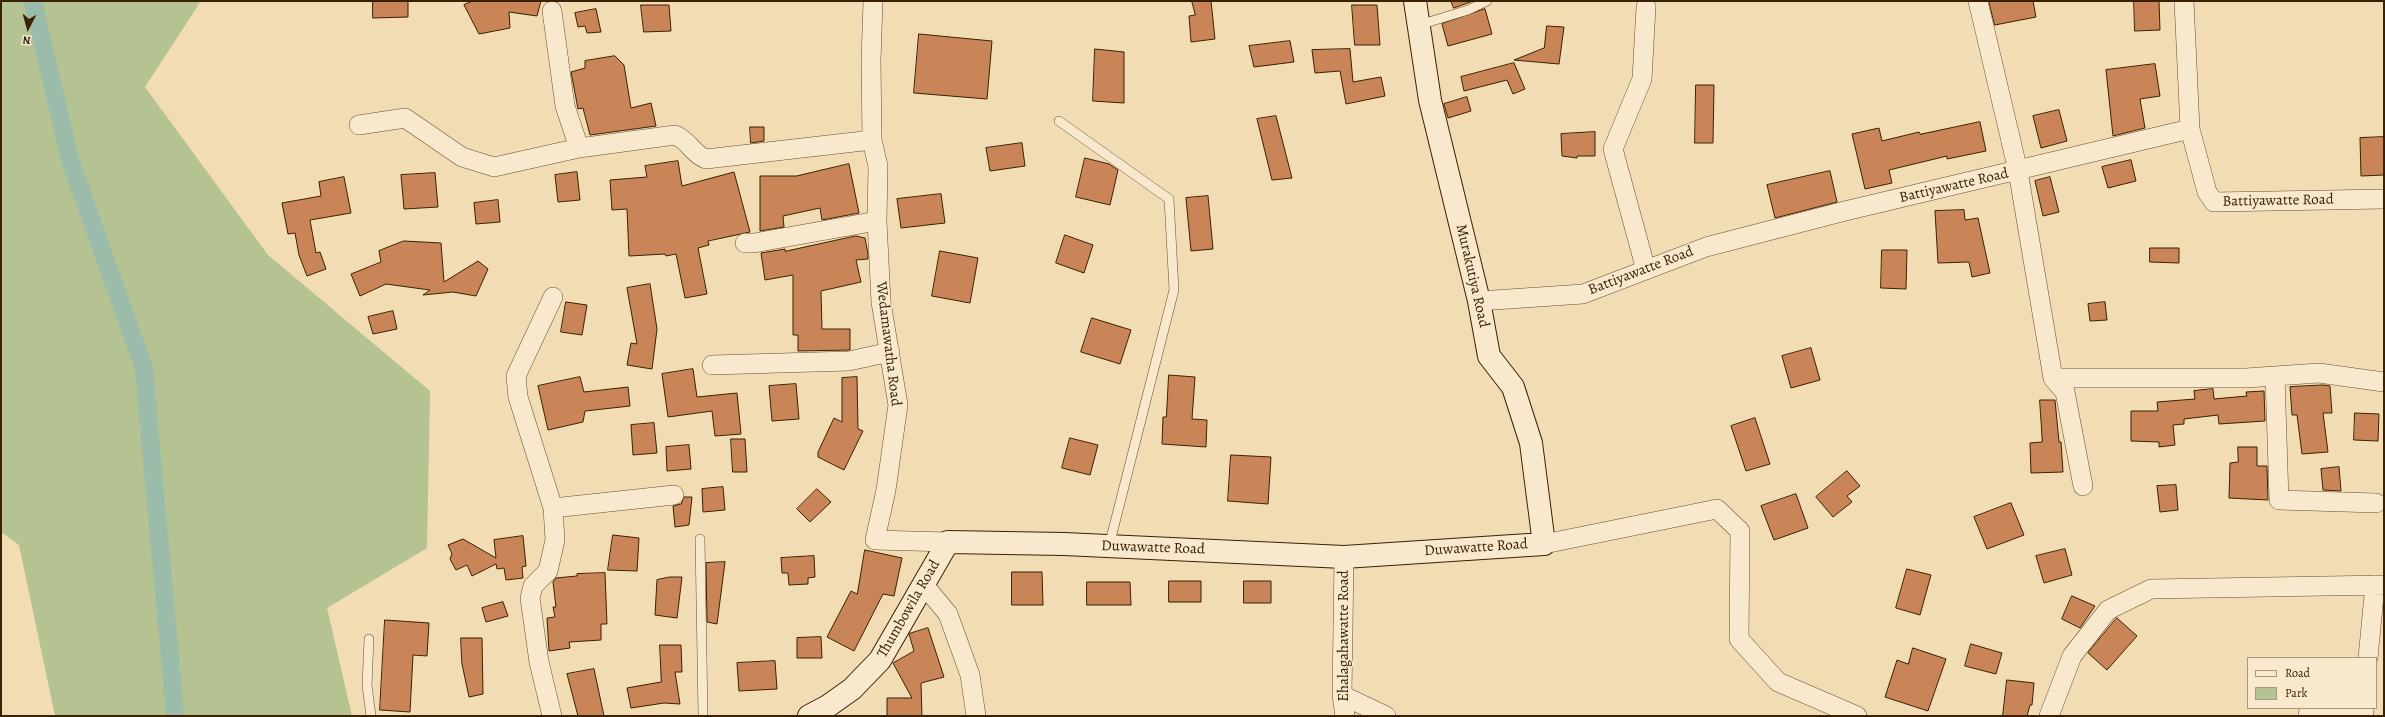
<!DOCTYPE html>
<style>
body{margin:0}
#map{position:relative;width:2385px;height:717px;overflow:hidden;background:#f2dcb3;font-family:Alegreya,serif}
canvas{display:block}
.frame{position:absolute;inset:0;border:2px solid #392102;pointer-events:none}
.legend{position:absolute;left:2247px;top:657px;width:130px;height:52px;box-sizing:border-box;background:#f7e8ce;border:1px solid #ab987c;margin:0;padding:5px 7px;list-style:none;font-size:12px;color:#392102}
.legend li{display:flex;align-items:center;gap:8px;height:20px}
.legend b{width:20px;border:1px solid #ab987c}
.north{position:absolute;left:8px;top:8px;width:40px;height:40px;-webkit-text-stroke:3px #f7e8ce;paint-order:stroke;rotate:186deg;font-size:11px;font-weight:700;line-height:16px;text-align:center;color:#392102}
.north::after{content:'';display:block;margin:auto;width:14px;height:18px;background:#392102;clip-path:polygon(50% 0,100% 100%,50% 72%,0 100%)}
</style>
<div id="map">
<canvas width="2385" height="717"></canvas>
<div class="frame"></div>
<ul class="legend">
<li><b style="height:5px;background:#f7e8ce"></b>Road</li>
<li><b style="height:11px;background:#b5c291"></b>Park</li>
</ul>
<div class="north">N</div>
</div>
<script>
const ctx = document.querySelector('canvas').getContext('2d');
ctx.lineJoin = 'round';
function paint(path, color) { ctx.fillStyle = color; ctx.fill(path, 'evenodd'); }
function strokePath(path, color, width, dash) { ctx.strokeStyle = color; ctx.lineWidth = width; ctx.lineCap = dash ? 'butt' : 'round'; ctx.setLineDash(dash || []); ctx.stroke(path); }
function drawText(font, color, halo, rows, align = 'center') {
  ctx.font = font + ' Alegreya,serif'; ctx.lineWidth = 3; ctx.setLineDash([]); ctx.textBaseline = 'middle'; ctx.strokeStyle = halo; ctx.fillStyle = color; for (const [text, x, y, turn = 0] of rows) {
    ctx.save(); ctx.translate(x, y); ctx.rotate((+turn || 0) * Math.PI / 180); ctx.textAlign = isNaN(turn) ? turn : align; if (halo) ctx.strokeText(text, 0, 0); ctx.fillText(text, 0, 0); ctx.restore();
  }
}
const green = new Path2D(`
 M 1,1 L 201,1 L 145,87 L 268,255 L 430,391 L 427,548 L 327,608 L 352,716 L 55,716 L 19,545 L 1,532 Z`);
const canal = new Path2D(`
 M 33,1 L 70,160 L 144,368 L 175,716`);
const building = new Path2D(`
 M 373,1 L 408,1 L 408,17 L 373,18 Z
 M 473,1 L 541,1 L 537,16 L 509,12 L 510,28 L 479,34 L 464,5 Z
 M 1192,1 L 1211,1 L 1215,39 L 1191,42 L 1189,16 L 1195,15 Z
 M 1451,1 L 1473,1 L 1454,8 Z
 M 1989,1 L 2033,1 L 2036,17 L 1995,25 Z
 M 2134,1 L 2159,1 L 2160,30 L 2135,31 Z
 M 641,5 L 669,5 L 671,31 L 644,32 Z
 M 1352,5 L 1377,5 L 1380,45 L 1355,45 Z
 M 596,9 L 601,32 L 587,33 L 585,26 L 578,27 L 575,13 Z
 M 1485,9 L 1492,34 L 1448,46 L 1442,24 Z
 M 1547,26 L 1564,27 L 1559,64 L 1514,60 L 1544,48 Z
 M 919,34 L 992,41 L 987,99 L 914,93 Z
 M 1290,41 L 1294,62 L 1254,67 L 1249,46 Z
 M 1095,49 L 1124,52 L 1124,103 L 1093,101 Z
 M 1350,49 L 1353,82 L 1381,77 L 1385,96 L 1346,104 L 1340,71 L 1315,73 L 1312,50 Z
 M 615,56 L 624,65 L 631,108 L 651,103 L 656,126 L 590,135 L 583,108 L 578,109 L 571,72 L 585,68 L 585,61 Z
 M 1514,63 L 1525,89 L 1513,94 L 1507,80 L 1464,91 L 1461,77 Z
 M 2155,64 L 2160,96 L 2140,99 L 2145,128 L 2113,136 L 2106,70 Z
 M 1696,85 L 1714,85 L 1713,143 L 1695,143 Z
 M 1467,97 L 1471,111 L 1448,118 L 1444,104 Z
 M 2059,110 L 2067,141 L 2041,148 L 2033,116 Z
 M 1276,116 L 1292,178 L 1272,180 L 1257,119 Z
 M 1980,122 L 1986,151 L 1947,159 L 1947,156 L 1889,170 L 1892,183 L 1865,189 L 1852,134 L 1879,128 L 1882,141 L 1919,132 L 1920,134 Z
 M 750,127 L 764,127 L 764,141 L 751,143 Z
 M 1595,132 L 1595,156 L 1577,156 L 1577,158 L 1562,156 L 1561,134 Z
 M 2384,137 L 2384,175 L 2361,176 L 2360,138 Z
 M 1022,143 L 1025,166 L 990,171 L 986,148 Z
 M 1085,158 L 1109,164 L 1118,170 L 1110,205 L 1076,197 Z
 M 2131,160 L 2136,181 L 2108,188 L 2102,167 Z
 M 678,161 L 682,186 L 734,172 L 750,232 L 708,241 L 709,245 L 698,248 L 707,294 L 685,298 L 676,254 L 666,256 L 665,254 L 629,256 L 627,209 L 612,210 L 610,180 L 647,177 L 645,166 Z
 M 849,164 L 859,213 L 822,220 L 820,208 L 783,216 L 784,227 L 760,231 L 760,176 L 796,176 Z
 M 1830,171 L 1837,202 L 1775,218 L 1767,185 Z
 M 577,172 L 580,200 L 558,202 L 555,175 Z
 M 435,173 L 438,207 L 404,209 L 401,175 Z
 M 344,177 L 351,213 L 310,220 L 316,253 L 320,252 L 326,269 L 307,276 L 299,255 L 295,233 L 288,234 L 282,203 L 321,196 L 319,182 Z
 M 2050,177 L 2059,212 L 2043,216 L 2035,181 Z
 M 941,194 L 945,223 L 901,228 L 897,199 Z
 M 1208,196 L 1213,249 L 1191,251 L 1186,198 Z
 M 498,200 L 500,222 L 476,224 L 474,203 Z
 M 1964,210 L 1965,220 L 1978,218 L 1990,273 L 1972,277 L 1969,262 L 1938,263 L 1935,211 Z
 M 1065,235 L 1093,245 L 1084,273 L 1056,263 Z
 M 856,236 L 865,238 L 868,254 L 868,259 L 856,260 L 861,282 L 821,291 L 822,329 L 850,329 L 850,350 L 798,351 L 798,335 L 793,335 L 793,275 L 765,280 L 761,253 L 785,249 L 785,251 Z
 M 404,241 L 441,243 L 444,282 L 478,261 L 488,269 L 476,296 L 453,292 L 423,295 L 430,290 L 386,284 L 360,296 L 351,274 L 381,262 L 379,251 Z
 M 2150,248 L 2179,248 L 2179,263 L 2150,262 Z
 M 1882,250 L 1907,250 L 1906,289 L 1881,288 Z
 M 940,251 L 978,258 L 970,303 L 932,296 Z
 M 650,284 L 657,329 L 652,369 L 627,365 L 631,343 L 637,344 L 627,288 Z
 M 566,302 L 587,305 L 582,335 L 561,332 Z
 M 2105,302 L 2107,320 L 2090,321 L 2088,304 Z
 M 393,311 L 397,329 L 373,334 L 368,317 Z
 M 1092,318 L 1131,330 L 1120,364 L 1081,352 Z
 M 1811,348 L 1820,380 L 1791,388 L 1782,356 Z
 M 693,369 L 697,397 L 737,393 L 741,434 L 715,436 L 712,411 L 668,417 L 662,374 Z
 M 1169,375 L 1195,377 L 1192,419 L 1207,420 L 1206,447 L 1162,444 L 1163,417 L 1166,417 Z
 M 580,377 L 584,392 L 628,387 L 630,406 L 585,411 L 583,422 L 548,430 L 538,386 Z
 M 857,377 L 858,429 L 863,431 L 844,470 L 818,457 L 818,452 L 834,418 L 842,422 L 842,378 Z
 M 796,384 L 799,419 L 772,421 L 769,386 Z
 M 2324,385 L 2330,386 L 2332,413 L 2323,413 L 2328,452 L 2302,454 L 2297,415 L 2292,415 L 2290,387 Z
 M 2213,389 L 2214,399 L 2247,396 L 2246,392 L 2264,391 L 2265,421 L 2219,424 L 2218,415 L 2184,419 L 2184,424 L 2173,425 L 2175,445 L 2159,447 L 2159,442 L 2131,441 L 2131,411 L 2158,411 L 2157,402 L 2195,399 L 2194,391 Z
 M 2040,400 L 2055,400 L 2059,442 L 2061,442 L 2063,472 L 2031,473 L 2030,443 L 2042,442 Z
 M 2355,413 L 2379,414 L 2378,441 L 2354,440 Z
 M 1755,418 L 1770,464 L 1746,471 L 1731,426 Z
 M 654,423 L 657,453 L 633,455 L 631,425 Z
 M 1070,438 L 1098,445 L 1090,475 L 1062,468 Z
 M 731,439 L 745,439 L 747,472 L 733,472 Z
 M 689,445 L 691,469 L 667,471 L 666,447 Z
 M 2238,447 L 2257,447 L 2257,466 L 2267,466 L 2268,500 L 2229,498 L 2230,463 L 2238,462 Z
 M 1231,455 L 1271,457 L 1268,504 L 1228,501 Z
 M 2339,467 L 2341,491 L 2323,490 L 2321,469 Z
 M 1847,471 L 1860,486 L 1847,496 L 1852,502 L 1833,517 L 1816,497 Z
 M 2176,485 L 2178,510 L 2160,512 L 2157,486 Z
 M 723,487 L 725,510 L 703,512 L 702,489 Z
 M 817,489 L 831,502 L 810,522 L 797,509 Z
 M 1796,494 L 1808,528 L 1774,540 L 1761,506 Z
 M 684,497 L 692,497 L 689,525 L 675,527 L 673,506 L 681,504 Z
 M 2011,503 L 2024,535 L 1987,549 L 1974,517 Z
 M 613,535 L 639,538 L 637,571 L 608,570 Z
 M 523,536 L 526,566 L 522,567 L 523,578 L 506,580 L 504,568 L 497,569 L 496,564 L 472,576 L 467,565 L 456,570 L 450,559 L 452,554 L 448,545 L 463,539 L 496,558 L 494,540 Z
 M 2065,549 L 2072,575 L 2044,583 L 2036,556 Z
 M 865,550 L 902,558 L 894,596 L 883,594 L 854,651 L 827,637 L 851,591 L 857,594 Z
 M 814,556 L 815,577 L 808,578 L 808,584 L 789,585 L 788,573 L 782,573 L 781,558 Z
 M 725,562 L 717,624 L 707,622 L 706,563 Z
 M 1907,569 L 1931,575 L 1920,615 L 1896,608 Z
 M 1012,572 L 1042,572 L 1043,605 L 1012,605 Z
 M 605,573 L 607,624 L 601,624 L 601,640 L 569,642 L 570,648 L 549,651 L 547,618 L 555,617 L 553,607 L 556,607 L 553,582 L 556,578 L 577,576 L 577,574 Z
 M 670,577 L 682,577 L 677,618 L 655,615 L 657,580 Z
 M 1169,581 L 1201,581 L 1201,602 L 1169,602 Z
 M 1244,581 L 1271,581 L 1271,603 L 1244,603 Z
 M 1087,582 L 1130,582 L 1131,605 L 1087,605 Z
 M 2072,596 L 2095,606 L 2080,628 L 2062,619 Z
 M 503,602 L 508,616 L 486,622 L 482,608 Z
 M 2117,618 L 2137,636 L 2107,670 L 2088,653 Z
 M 385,620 L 429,623 L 427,656 L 413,655 L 410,712 L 380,710 Z
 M 928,628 L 944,677 L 921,683 L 922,716 L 887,716 L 887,698 L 912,698 L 893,663 L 914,651 L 909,634 Z
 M 821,637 L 822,658 L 797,658 L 797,638 Z
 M 461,638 L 482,638 L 483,694 L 469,697 L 462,664 Z
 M 1971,644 L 2002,653 L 1996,674 L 1965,666 Z
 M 660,645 L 681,645 L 682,672 L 675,672 L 680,704 L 664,703 L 631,708 L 627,688 L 661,682 Z
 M 1913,648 L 1946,659 L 1928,711 L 1885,697 L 1897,660 L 1908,664 Z
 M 775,661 L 777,689 L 739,691 L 737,663 Z
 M 594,669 L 604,716 L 578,716 L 567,674 Z
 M 2007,680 L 2034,683 L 2032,705 L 2030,705 L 2027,716 L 2003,716 Z`);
const lane = new Path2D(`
 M 1419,25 L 1468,10 L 1487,1
 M 1059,121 L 1169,199 L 1174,290 L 1109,546
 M 700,539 L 703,716
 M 369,639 L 367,685 L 371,716`);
const street = new Path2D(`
 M 873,1 L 871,61 L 872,140 L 878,166 L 877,221 L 881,302 L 898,405 L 886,490 L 875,540 L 948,542
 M 1978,1 L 2018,171 L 2053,378 L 2065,392 L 2083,486
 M 2184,1 L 2190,129
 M 552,11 L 565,106 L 579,148
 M 359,125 L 405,118 L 462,157 L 494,167 L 579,148 L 675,135 C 690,141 691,153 706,159 L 872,140
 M 745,243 L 754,243 L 877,221
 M 1646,270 L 1613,149 L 1642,79 L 1646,7
 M 1479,301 L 1583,294 L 1706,247 L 1845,211 L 2190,129 L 2207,192 L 2214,202 L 2384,199
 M 712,365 L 849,361 L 890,352
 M 2275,376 L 2279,500 L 2376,503
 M 2053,378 L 2246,378 L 2319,373 L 2384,382
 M 553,508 L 674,495
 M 1544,544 L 1717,509 L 1740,531 L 1739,639 L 1778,682 L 1857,716
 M 1344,557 L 1342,695 L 1345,716
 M 924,585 L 948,614 L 970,675 L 976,716
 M 2368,658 L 2375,585
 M 1342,695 L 1386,716
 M 2308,714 L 2364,712 L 2364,708
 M 552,716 L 539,662 L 530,598 L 533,586 L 548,571 L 555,540 L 553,508 L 518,397 L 516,376 L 553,297
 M 2049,716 L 2072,656 L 2108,610 L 2151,589 L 2384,585`);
const secondary = new Path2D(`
 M 809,716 L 828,706 L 852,689 L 880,660 L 948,542 L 1064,544 L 1344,557 L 1544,544 L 1531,443 L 1513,387 L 1489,356 L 1479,301 L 1430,100 L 1415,1`);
const streetNames = [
 ["Battiyawatte Road",1954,186,-13],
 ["Battiyawatte Road",2278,201,-1],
 ["Battiyawatte Road",1641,271,-21],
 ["Murakutiya Road",1472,276,77],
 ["Wedamawatha Road",888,344,83],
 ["Duwawatte Road",1153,548,2],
 ["Duwawatte Road",1476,548,-4],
 ["Thumbowila Road",909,609,-60],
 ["Ehalagahawatte Road",1344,636,-90]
];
paint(green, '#b5c291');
strokePath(canal, '#9bbcab', 18);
paint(building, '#c98558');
strokePath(building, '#392102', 1);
strokePath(lane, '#67502e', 10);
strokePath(street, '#67502e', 20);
strokePath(secondary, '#392102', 24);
strokePath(lane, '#f7e8ce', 9);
strokePath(street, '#f7e8ce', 19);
strokePath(secondary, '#f7e8ce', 22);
drawText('15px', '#392102', '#f7e8ce', streetNames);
</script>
